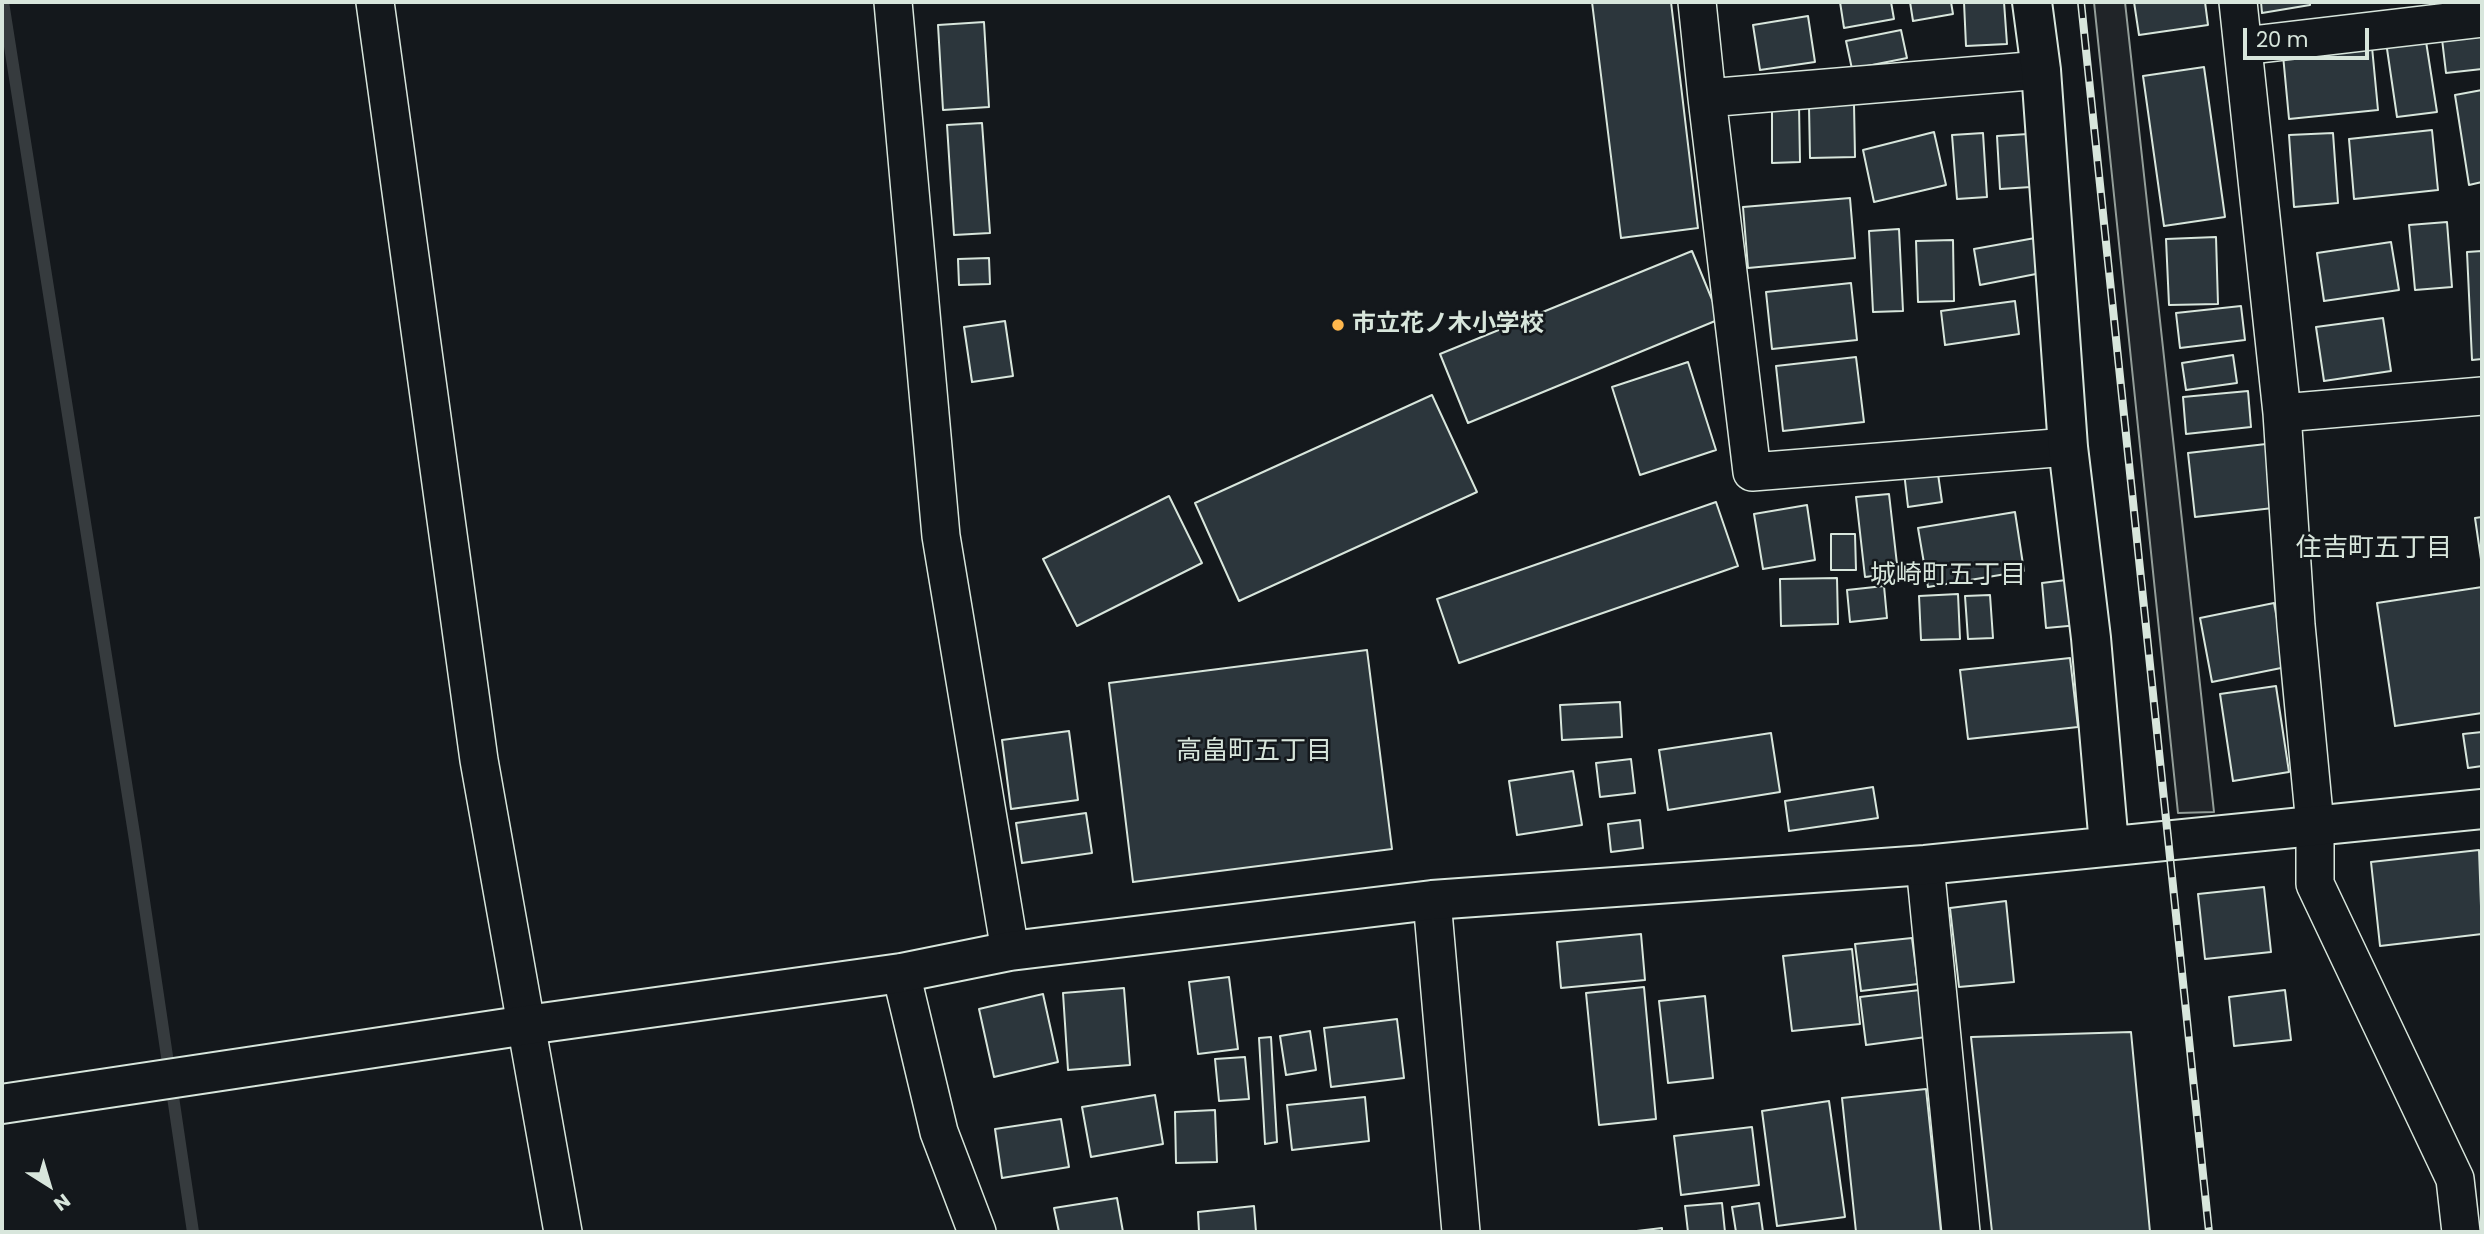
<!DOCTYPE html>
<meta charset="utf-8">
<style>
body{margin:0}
#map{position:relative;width:2484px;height:1234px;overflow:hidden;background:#14181c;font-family:Poppins,sans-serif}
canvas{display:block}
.frame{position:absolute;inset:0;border:4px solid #d8e6dc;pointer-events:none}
.north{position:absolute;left:14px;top:1150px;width:70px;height:70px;-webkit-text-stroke:5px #14181c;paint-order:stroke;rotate:143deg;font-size:19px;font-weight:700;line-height:28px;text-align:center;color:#d8e6dc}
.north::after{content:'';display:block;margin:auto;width:24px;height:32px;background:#d8e6dc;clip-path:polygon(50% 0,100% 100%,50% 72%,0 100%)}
.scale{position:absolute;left:2243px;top:28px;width:126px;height:32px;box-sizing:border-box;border:4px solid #d8e6dc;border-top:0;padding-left:9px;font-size:21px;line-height:24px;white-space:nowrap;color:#d8e6dc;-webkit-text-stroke:5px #14181c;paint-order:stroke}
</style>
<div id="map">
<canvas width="2484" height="1234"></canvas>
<div class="frame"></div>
<div class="north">N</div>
<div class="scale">20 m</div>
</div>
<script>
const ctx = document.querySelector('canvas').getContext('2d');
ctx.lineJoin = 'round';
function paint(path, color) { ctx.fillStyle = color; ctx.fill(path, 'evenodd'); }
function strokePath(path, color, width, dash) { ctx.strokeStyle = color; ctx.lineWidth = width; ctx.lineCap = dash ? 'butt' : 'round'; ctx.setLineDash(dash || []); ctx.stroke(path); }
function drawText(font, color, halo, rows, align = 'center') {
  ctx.font = font + ' Poppins,"Noto Sans JP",sans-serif'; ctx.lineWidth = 5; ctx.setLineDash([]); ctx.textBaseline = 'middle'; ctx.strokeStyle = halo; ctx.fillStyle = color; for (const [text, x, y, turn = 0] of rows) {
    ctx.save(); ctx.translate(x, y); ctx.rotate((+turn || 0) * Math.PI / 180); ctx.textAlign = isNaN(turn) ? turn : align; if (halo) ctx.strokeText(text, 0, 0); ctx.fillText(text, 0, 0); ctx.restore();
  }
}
const green = new Path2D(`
 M 2094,2 L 2125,2 L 2214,812 L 2178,813 Z`);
const stream = new Path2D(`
 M 3,2 L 135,840 L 193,1232`);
const building = new Path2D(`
 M 1592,2 L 1671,2 L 1698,228 L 1621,238 Z
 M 1840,2 L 1891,2 L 1894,19 L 1844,28 Z
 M 1910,2 L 1951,2 L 1953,14 L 1913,21 Z
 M 1964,2 L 2004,2 L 2007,44 L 1966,46 Z
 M 2134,2 L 2205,2 L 2208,25 L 2139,35 Z
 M 2261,2 L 2310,2 L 2310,5 L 2262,13 Z
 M 1808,16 L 1815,62 L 1760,70 L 1753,25 Z
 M 984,22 L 989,107 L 943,110 L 938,25 Z
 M 1901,30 L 1907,58 L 1852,69 L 1846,41 Z
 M 2425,35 L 2437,112 L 2397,117 L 2386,42 Z
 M 2482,35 L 2482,69 L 2446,73 L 2442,39 Z
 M 2372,47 L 2378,110 L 2289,119 L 2283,55 Z
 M 2204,67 L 2225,217 L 2164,226 L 2143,76 Z
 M 2482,90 L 2482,182 L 2469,185 L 2455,95 Z
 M 1799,104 L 1800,162 L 1772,163 L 1772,105 Z
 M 1854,104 L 1855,157 L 1810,158 L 1809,106 Z
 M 982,123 L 990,233 L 954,235 L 947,125 Z
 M 2432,130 L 2438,190 L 2354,199 L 2349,139 Z
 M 1934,132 L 1946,185 L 1874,202 L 1863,150 Z
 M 1983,133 L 1987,197 L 1957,199 L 1952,135 Z
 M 2333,133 L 2338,203 L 2294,207 L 2289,135 Z
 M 2028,134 L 2031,187 L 2000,189 L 1997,136 Z
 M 1850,198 L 1855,258 L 1748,268 L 1743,207 Z
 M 2447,222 L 2452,287 L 2415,290 L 2409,225 Z
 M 1899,229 L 1903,311 L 1873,312 L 1869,231 Z
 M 2216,237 L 2218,304 L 2169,305 L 2166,239 Z
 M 2035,238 L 2041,273 L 1980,285 L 1974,249 Z
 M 1953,240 L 1954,301 L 1918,302 L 1916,241 Z
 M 2391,242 L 2399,290 L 2324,301 L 2317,253 Z
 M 1692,251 L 1720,319 L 1468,423 L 1440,354 Z
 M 2482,251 L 2482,359 L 2472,360 L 2467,252 Z
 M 989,258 L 990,284 L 959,285 L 958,259 Z
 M 1851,283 L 1857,340 L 1772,349 L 1766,292 Z
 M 2015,301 L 2019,334 L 1945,345 L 1941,311 Z
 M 2241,306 L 2245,340 L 2180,348 L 2176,313 Z
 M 2383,318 L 2391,371 L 2324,381 L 2316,327 Z
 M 1005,321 L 1013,376 L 972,382 L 964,327 Z
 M 2233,355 L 2237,383 L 2186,390 L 2182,363 Z
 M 1856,357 L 1864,422 L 1783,431 L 1776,366 Z
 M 1688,362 L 1716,450 L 1640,475 L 1612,387 Z
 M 2248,391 L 2251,427 L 2186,434 L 2183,397 Z
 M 1432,395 L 1477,492 L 1239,601 L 1195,503 Z
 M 2266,444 L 2273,508 L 2195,517 L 2188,453 Z
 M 1937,467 L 1942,502 L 1908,507 L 1904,472 Z
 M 1889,494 L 1898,573 L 1865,577 L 1856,497 Z
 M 1169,496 L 1202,563 L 1077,626 L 1043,559 Z
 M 1716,502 L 1738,566 L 1459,663 L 1437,599 Z
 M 1807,505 L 1815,560 L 1763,569 L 1754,514 Z
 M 2015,512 L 2024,571 L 1928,587 L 1918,528 Z
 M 2482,517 L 2482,566 L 2475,518 Z
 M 1831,534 L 1855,534 L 1856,570 L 1831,570 Z
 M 1837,578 L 1838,624 L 1781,626 L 1780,579 Z
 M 2074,579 L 2079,625 L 2046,628 L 2042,583 Z
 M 1884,586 L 1887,618 L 1850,622 L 1847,590 Z
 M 2482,587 L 2482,713 L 2395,726 L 2377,603 Z
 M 1958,594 L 1960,639 L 1921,640 L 1919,596 Z
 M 1990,595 L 1993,638 L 1968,639 L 1965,596 Z
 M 2274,603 L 2286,667 L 2212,682 L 2200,618 Z
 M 1367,650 L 1392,849 L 1133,882 L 1109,683 Z
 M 2070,658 L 2078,727 L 1968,739 L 1960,670 Z
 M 2276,686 L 2289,772 L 2233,781 L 2220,694 Z
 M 1620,702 L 1622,737 L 1562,740 L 1560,705 Z
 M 1069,731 L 1078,800 L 1011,809 L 1002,740 Z
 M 2482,732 L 2482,766 L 2468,768 L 2463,734 Z
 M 1771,733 L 1780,792 L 1668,810 L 1659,750 Z
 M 1631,759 L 1635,793 L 1600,797 L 1596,763 Z
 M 1573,771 L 1582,825 L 1517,835 L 1509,781 Z
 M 1873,787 L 1878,818 L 1789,831 L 1785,801 Z
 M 1086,813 L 1092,853 L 1022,863 L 1016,823 Z
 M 1640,820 L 1643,848 L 1611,852 L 1608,824 Z
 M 2479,850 L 2482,934 L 2380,946 L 2371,862 Z
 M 2264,887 L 2271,952 L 2205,959 L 2198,894 Z
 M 2006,901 L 2014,982 L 1959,987 L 1950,908 Z
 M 1641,934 L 1645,980 L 1561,988 L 1557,942 Z
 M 1912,938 L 1918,984 L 1861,991 L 1855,944 Z
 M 1852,949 L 1860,1024 L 1792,1031 L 1783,956 Z
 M 1229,977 L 1238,1049 L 1198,1054 L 1189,982 Z
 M 1644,987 L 1656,1119 L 1599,1125 L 1586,993 Z
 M 1124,988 L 1130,1065 L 1068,1070 L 1063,993 Z
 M 1920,990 L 1926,1037 L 1866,1045 L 1860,997 Z
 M 2285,990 L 2291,1040 L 2234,1046 L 2229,997 Z
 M 1043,994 L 1058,1062 L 994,1077 L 979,1009 Z
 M 1705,996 L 1713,1078 L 1668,1083 L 1659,1001 Z
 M 1397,1019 L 1404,1078 L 1331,1087 L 1324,1028 Z
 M 1310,1031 L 1316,1070 L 1286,1075 L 1280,1036 Z
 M 2131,1032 L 2150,1232 L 1992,1232 L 1971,1037 Z
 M 1271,1037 L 1277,1142 L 1265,1144 L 1259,1038 Z
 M 1245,1057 L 1249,1099 L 1219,1101 L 1215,1059 Z
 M 1926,1089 L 1941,1232 L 1856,1232 L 1842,1098 Z
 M 1155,1095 L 1163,1144 L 1091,1157 L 1082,1107 Z
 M 1365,1097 L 1369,1141 L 1292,1150 L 1287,1105 Z
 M 1829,1101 L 1845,1217 L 1777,1226 L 1762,1111 Z
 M 1215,1110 L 1217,1162 L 1176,1163 L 1175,1112 Z
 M 1061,1119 L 1069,1167 L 1002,1178 L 995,1129 Z
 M 1752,1127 L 1759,1185 L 1681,1195 L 1674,1136 Z
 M 1117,1198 L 1123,1232 L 1059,1232 L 1054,1208 Z
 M 1722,1203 L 1725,1232 L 1688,1232 L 1685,1206 Z
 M 1759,1203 L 1763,1232 L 1736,1232 L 1732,1207 Z
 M 1254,1206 L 1256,1232 L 1199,1232 L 1198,1212 Z
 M 1662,1228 L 1662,1232 L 1628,1232 Z`);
const minor = new Path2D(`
 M 375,2 L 479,760 L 563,1232
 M 893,2 L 941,536 L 1010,951
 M 1697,2 L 1707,98 L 1752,472 L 2068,447
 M 2238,2 L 2282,413 L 2296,625 L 2315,825 L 2315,884 L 2455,1179 L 2461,1232
 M 2243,46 L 2482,18
 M 1707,98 L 2041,70
 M 2282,413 L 2482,396
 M 1925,865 L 1961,1232
 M 1432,900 L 1461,1232
 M 901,973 L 939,1132 L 977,1232`);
const tertiary = new Path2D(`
 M 2032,2 L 2041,70 L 2068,447 L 2091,638 L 2109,845
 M 2,1104 L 527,1025 L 901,973 L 1010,951 L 1432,900 L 1925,865 L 2482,809`);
const rail = new Path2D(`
 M 2081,2 L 2209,1232`);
const markers = [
 [1338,325,7,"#ffb74d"]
];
const poiNames = [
 ["市立花ノ木小学校",1352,325]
];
const neighbourhoodNames = [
 ["住吉町五丁目",2374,549],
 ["城崎町五丁目",1948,576],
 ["高畠町五丁目",1254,752]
];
paint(green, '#202428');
strokePath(green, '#939e99', 2);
strokePath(stream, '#363b3e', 12);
paint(building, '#2c363c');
strokePath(building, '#d8e6dc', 2);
strokePath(minor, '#d8e6dc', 40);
strokePath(tertiary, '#d8e6dc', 42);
strokePath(minor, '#14181c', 37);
strokePath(tertiary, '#14181c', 38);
strokePath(rail, '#d8e6dc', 8);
strokePath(rail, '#14181c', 5, [16]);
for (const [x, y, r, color] of markers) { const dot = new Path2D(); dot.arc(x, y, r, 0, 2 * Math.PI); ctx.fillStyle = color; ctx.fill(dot); strokePath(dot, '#14181c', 2.5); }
drawText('bold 24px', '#d8e6dc', '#14181c', poiNames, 'left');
drawText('26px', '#d8e6dc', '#14181c', neighbourhoodNames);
</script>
